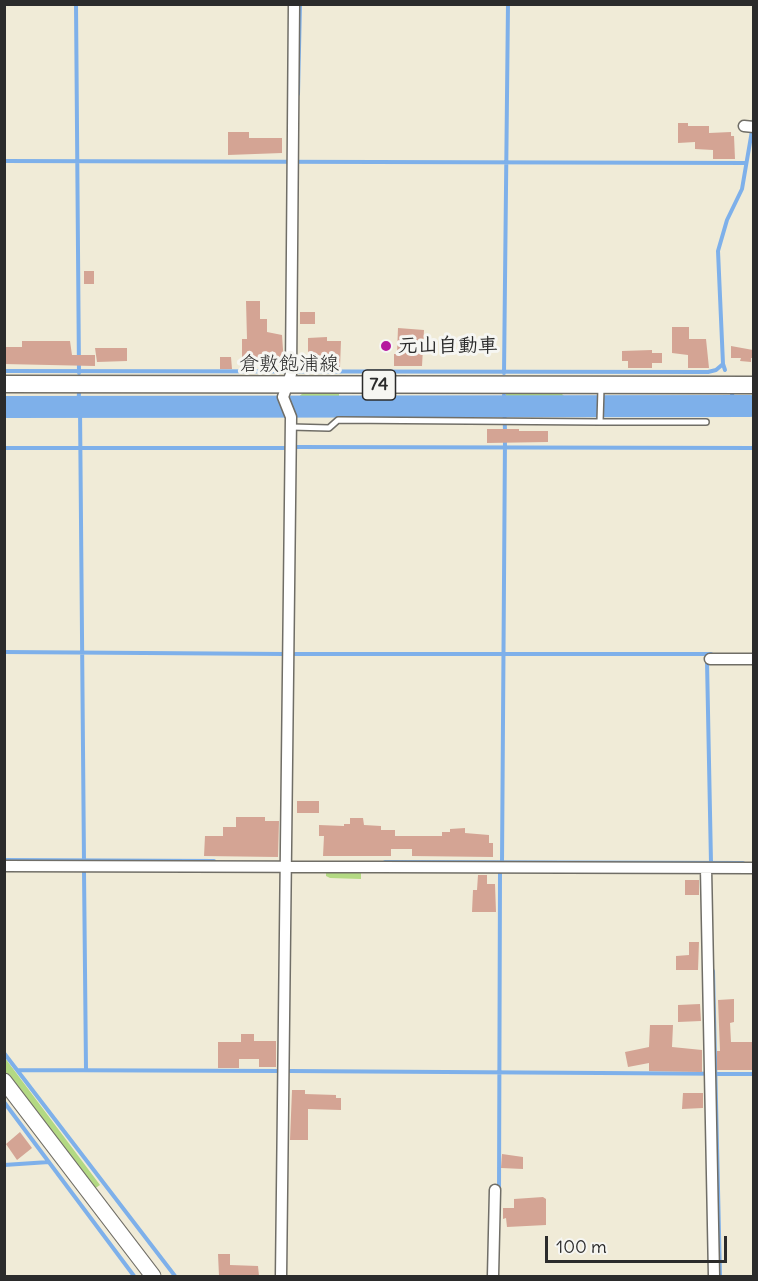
<!DOCTYPE html>
<meta charset="utf-8">
<style>
body{margin:0}
#map{position:relative;width:758px;height:1281px;overflow:hidden;background:#f0ebd7;font-family:Delius,sans-serif}
canvas{display:block}
.frame{position:absolute;inset:0;border:6px solid #2b2b2b;pointer-events:none}
.scale{position:absolute;left:545px;top:1236px;width:182px;height:27px;box-sizing:border-box;border:3px solid #2b2b2b;border-top:0;padding-left:8px;font-size:18px;line-height:21px;white-space:nowrap;color:#2b2b2b;-webkit-text-stroke:4px #f6f6f2;paint-order:stroke}
</style>
<div id="map">
<canvas width="758" height="1281"></canvas>
<div class="frame"></div>
<div class="scale">100 m</div>
</div>
<script>
const ctx = document.querySelector('canvas').getContext('2d');
ctx.lineJoin = 'round';
function paint(path, color) { ctx.fillStyle = color; ctx.fill(path, 'evenodd'); }
function strokePath(path, color, width, dash) { ctx.strokeStyle = color; ctx.lineWidth = width; ctx.lineCap = dash ? 'butt' : 'round'; ctx.setLineDash(dash || []); ctx.stroke(path); }
function drawText(font, color, halo, rows, align = 'center') {
  ctx.font = font + ' Delius,"Klee One",sans-serif'; ctx.lineWidth = 6; ctx.setLineDash([]); ctx.textBaseline = 'middle'; ctx.strokeStyle = halo; ctx.fillStyle = color; for (const [text, x, y, turn = 0] of rows) {
    ctx.save(); ctx.translate(x, y); ctx.rotate((+turn || 0) * Math.PI / 180); ctx.textAlign = isNaN(turn) ? turn : align; if (halo) ctx.strokeText(text, 0, 0); ctx.fillText(text, 0, 0); ctx.restore();
  }
}
const green = new Path2D(`
 M 339,392 L 339,402 L 312,403 L 295,400 L 303,393 Z
 M 506,393 L 562,394 L 564,396 L 562,402 L 506,403 Z
 M 326,870 L 361,870 L 361,879 L 330,878 L 326,876 Z
 M 5,1058 L 100,1185 L 94,1189 L 5,1071 Z`);
const stream = new Path2D(`
 M 76,4 L 79,373
 M 298,94 L 300,4
 M 4,161 L 746,163
 M 725,370 L 723,364 L 718,251 L 727,220 L 742,189 L 754,119
 M 4,371 L 708,372 L 716,370 L 723,364
 M 504,373 L 508,4
 M 732,393 L 733,405
 M 504,395 L 505,432
 M 750,406 L 754,412
 M 78,407 L 79,393
 M 80,408 L 84,862
 M 296,447 L 754,448
 M 4,448 L 285,448
 M 4,652 L 284,654
 M 295,654 L 711,654
 M 707,661 L 711,863
 M 4,860 L 214,861
 M 385,862 L 743,863
 M 502,862 L 505,439
 M 84,871 L 86,1069
 M 713,971 L 720,1276
 M 4,1053 L 175,1276
 M 17,1070 L 280,1071
 M 290,1071 L 754,1074
 M 4,1102 L 134,1276
 M 4,1165 L 49,1162
 M 499,1192 L 500,873`);
const river = new Path2D(`
 M 4,407 L 750,406`);
const building = new Path2D(`
 M 678,123 L 688,123 L 688,126 L 709,126 L 709,133 L 731,132 L 731,136 L 734,136 L 735,159 L 713,159 L 713,150 L 695,149 L 695,142 L 678,143 Z
 M 228,132 L 249,132 L 249,138 L 282,138 L 282,153 L 228,155 Z
 M 84,271 L 94,271 L 94,284 L 84,284 Z
 M 246,301 L 260,301 L 260,319 L 267,319 L 267,332 L 282,335 L 284,364 L 258,364 L 258,359 L 242,359 L 242,339 L 247,339 Z
 M 300,312 L 315,312 L 315,324 L 300,324 Z
 M 672,327 L 689,327 L 689,339 L 706,339 L 709,368 L 688,368 L 688,355 L 672,353 Z
 M 398,328 L 424,330 L 422,366 L 394,366 L 394,354 L 397,354 Z
 M 327,337 L 327,341 L 341,341 L 340,367 L 317,367 L 317,359 L 308,359 L 308,338 Z
 M 22,341 L 70,341 L 72,355 L 95,355 L 95,366 L 4,364 L 4,347 L 22,347 Z
 M 731,346 L 753,350 L 753,358 L 751,358 L 751,362 L 740,361 L 741,358 L 731,358 Z
 M 95,348 L 127,348 L 127,361 L 97,362 Z
 M 652,350 L 652,353 L 662,353 L 662,363 L 652,363 L 652,368 L 628,368 L 628,361 L 622,361 L 622,351 Z
 M 220,357 L 231,357 L 232,369 L 220,369 Z
 M 487,429 L 519,429 L 519,431 L 548,431 L 548,442 L 487,443 Z
 M 297,801 L 319,801 L 319,813 L 297,813 Z
 M 236,817 L 265,817 L 265,821 L 279,821 L 278,857 L 204,856 L 205,836 L 223,836 L 223,827 L 236,827 Z
 M 350,818 L 363,818 L 364,825 L 381,826 L 381,830 L 395,830 L 395,836 L 442,836 L 442,832 L 450,832 L 450,829 L 465,828 L 465,833 L 489,835 L 489,843 L 493,843 L 493,857 L 412,856 L 412,849 L 391,849 L 391,856 L 323,856 L 324,836 L 319,836 L 319,825 L 344,826 L 344,824 L 350,824 Z
 M 478,875 L 487,875 L 487,884 L 495,884 L 496,912 L 472,912 L 473,890 L 477,890 Z
 M 685,880 L 699,880 L 699,895 L 685,895 Z
 M 689,942 L 699,942 L 698,970 L 676,970 L 676,956 L 689,955 Z
 M 734,999 L 734,1022 L 730,1023 L 731,1042 L 753,1042 L 753,1070 L 717,1070 L 717,1051 L 720,1051 L 718,1000 Z
 M 700,1004 L 701,1021 L 678,1022 L 678,1005 Z
 M 650,1025 L 673,1025 L 672,1047 L 702,1050 L 702,1072 L 649,1071 L 649,1063 L 628,1067 L 625,1052 L 649,1047 Z
 M 241,1034 L 254,1034 L 254,1041 L 276,1041 L 276,1067 L 259,1067 L 259,1059 L 239,1059 L 239,1068 L 218,1068 L 218,1042 L 241,1042 Z
 M 292,1090 L 305,1090 L 305,1094 L 336,1095 L 336,1098 L 341,1098 L 341,1110 L 308,1109 L 308,1140 L 290,1140 Z
 M 683,1093 L 703,1093 L 703,1108 L 682,1109 Z
 M 20,1132 L 32,1148 L 17,1160 L 6,1144 Z
 M 502,1154 L 523,1157 L 523,1169 L 501,1168 Z
 M 543,1197 L 546,1199 L 546,1225 L 507,1227 L 506,1218 L 503,1219 L 503,1208 L 514,1208 L 514,1199 Z
 M 218,1254 L 230,1254 L 230,1265 L 258,1266 L 259,1276 L 219,1276 Z`);
const lane = new Path2D(`
 M 600,422 L 706,422
 M 291,427 L 329,428 L 338,420 L 600,422 L 601,388`);
const street = new Path2D(`
 M 744,126 L 754,127
 M 710,659 L 754,659
 M 4,866 L 754,868
 M 706,868 L 714,1276
 M 281,1276 L 291,417 L 283,397 L 291,374 L 294,4
 M 493,1276 L 495,1190`);
const secondary = new Path2D(`
 M 4,1081 L 153,1276`);
const primary = new Path2D(`
 M 4,384 L 754,385`);
const markers = [
 [386,346,6,"#b5179e"]
];
const shields = [
 [379,385,33]
];
const shieldNames = [
 ["74",379,385]
];
const poiNames = [
 ["元山自動車",398,346]
];
const streetNames = [
 ["倉敷飽浦線",289,364]
];
paint(green, '#b3d983');
strokePath(stream, '#7eb0ea', 4);
strokePath(river, '#7eb0ea', 22);
paint(building, '#d4a494');
strokePath(lane, '#706e67', 8);
strokePath(street, '#706e67', 13);
strokePath(secondary, '#706e67', 17);
strokePath(primary, '#706e67', 19);
strokePath(lane, '#fff', 5);
strokePath(street, '#fff', 10);
strokePath(secondary, '#fff', 15);
strokePath(primary, '#fff', 16);
for (const [x, y, r, color] of markers) { const dot = new Path2D(); dot.arc(x, y, r, 0, 2 * Math.PI); ctx.fillStyle = color; ctx.fill(dot); strokePath(dot, '#f6f6f2', 2); }
for (const [x, y, w] of shields) { const box = new Path2D(); box.roundRect(x - w / 2, y - 15, w, 30, 4.5); ctx.fillStyle = '#f6f6f2'; ctx.fill(box); strokePath(box, '#2b2b2b', 1.5); }
drawText('bold 18px', '#2b2b2b', null, shieldNames);
drawText('bold 20px', '#2b2b2b', '#f6f6f2', poiNames, 'left');
drawText('20px', '#2b2b2b', '#f6f6f2', streetNames);
</script>
